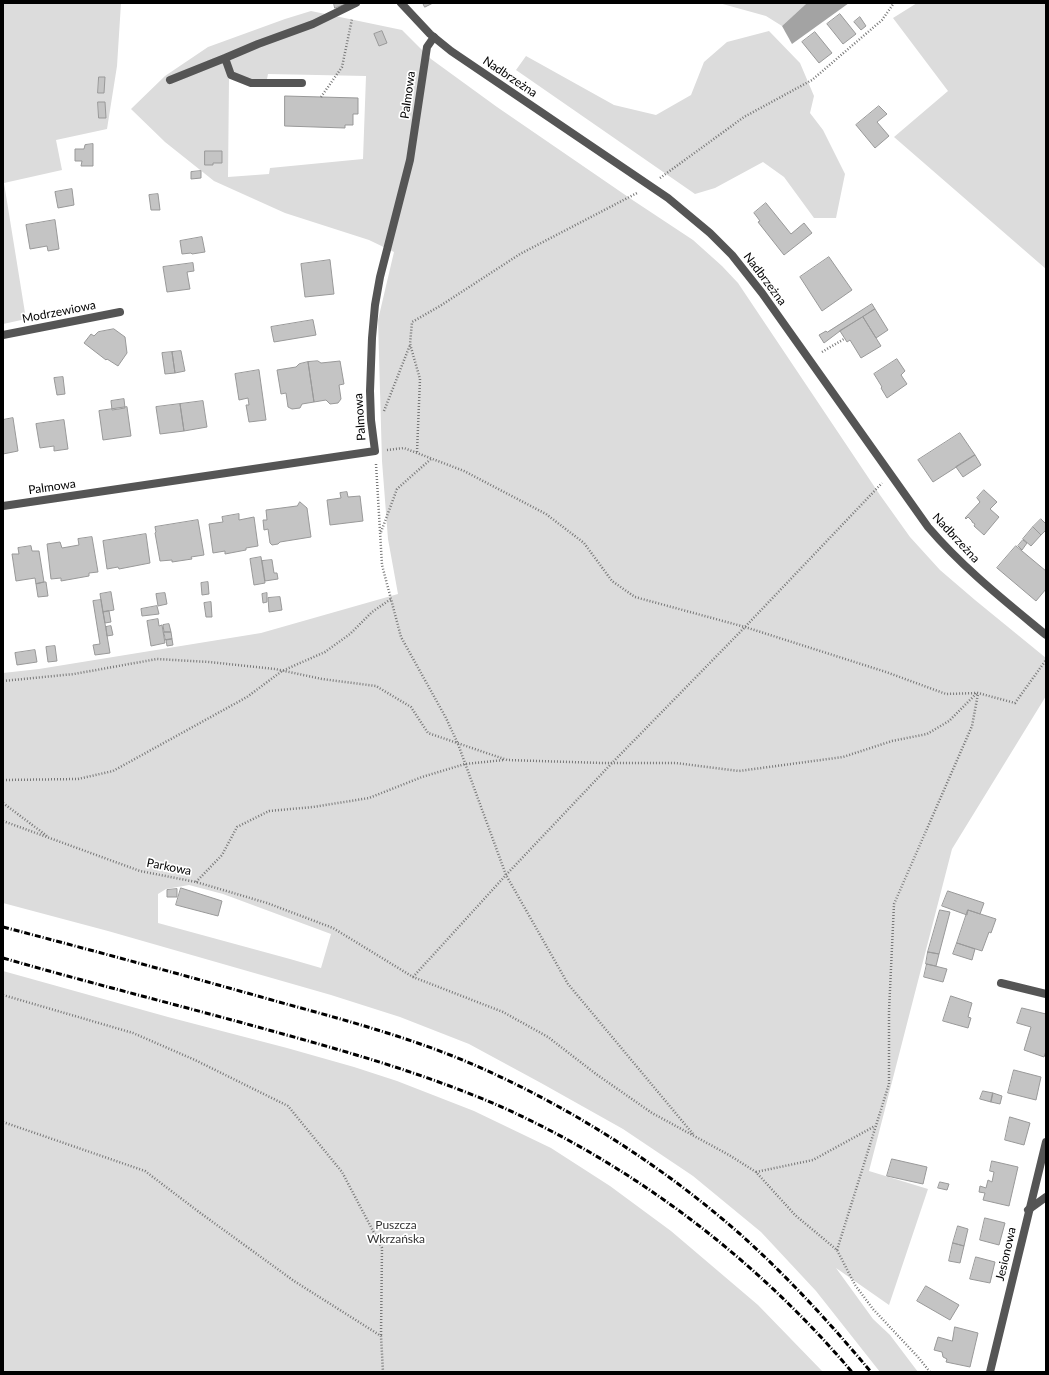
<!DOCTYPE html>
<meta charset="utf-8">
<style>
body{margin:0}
#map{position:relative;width:1049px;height:1375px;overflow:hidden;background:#fff;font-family:Lato,sans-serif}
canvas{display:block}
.frame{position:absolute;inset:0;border:4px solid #000;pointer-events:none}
</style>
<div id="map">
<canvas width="1049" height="1375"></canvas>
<div class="frame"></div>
</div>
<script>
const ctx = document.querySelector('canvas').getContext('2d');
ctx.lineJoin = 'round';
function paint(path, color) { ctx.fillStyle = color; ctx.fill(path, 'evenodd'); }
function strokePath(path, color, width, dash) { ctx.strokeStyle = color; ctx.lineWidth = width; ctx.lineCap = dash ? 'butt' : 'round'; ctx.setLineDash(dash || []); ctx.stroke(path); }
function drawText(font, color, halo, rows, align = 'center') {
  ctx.font = font + ' Lato,sans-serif'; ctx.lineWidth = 3.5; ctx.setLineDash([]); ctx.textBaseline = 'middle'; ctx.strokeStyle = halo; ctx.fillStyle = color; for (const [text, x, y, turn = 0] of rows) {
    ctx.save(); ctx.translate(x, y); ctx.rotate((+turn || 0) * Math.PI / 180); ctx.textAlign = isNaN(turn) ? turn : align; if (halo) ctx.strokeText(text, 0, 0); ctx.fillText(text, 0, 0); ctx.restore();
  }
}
const green = new Path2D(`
 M 3,3 L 121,3 L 117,66 L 107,129 L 56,140 L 62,170 L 4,183 L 26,319 L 3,324 Z
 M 719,3 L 807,3 L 782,26 L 766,16 Z
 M 917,3 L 1046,3 L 1046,269 L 894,137 L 948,91 L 893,18 Z
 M 311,11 L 402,30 L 431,59 L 497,107 L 634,201 L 693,240 L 722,266 L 738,283 L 880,495 L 910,537 L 940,570 L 975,600 L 1046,658 L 1046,696 L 952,849 L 869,1171 L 928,1189 L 889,1305 L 836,1268 L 873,1319 L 890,1335 L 918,1372 L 880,1372 L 816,1291 L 761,1232 L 693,1176 L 623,1129 L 541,1083 L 469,1044 L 400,1017 L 331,995 L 108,931 L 3,903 L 3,673 L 39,669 L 261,633 L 398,594 L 388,539 L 382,461 L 378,320 L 394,252 L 369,240 L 285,213 L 214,181 L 165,142 L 131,109 L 165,76 L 208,47 L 285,19 ZM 268,74 L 366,76 L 363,159 L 270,168 L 269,174 L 228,177 L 229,79 L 267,79 ZM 189,885 L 223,894 L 331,934 L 321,968 L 290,959 L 158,923 L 158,894 L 166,889 Z
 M 769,31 L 800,63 L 814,96 L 810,113 L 823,130 L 845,174 L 836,218 L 814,218 L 784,177 L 763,162 L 715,188 L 695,194 L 516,70 L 526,56 L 614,105 L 656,115 L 691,95 L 704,62 L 727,42 Z
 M 3,971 L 168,1017 L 287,1048 L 354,1067 L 397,1081 L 474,1111 L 551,1148 L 610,1186 L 671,1231 L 758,1305 L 823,1372 L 3,1372 Z`);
const water = new Path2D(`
 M 807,3 L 849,3 L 792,44 L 782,26 Z`);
const building = new Path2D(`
 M 334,3 L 348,3 L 335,8 Z
 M 423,3 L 433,3 L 425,7 Z
 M 840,14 L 856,34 L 843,44 L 827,24 Z
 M 860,17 L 866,26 L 861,30 L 854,22 Z
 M 382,31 L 387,43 L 379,46 L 374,34 Z
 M 815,32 L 832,53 L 819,63 L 802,42 Z
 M 99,77 L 105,77 L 104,93 L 98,93 Z
 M 285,96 L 358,98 L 358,114 L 353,114 L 353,125 L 345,125 L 345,128 L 285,126 Z
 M 98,102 L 105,102 L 106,118 L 99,118 Z
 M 879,106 L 887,114 L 877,122 L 889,136 L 875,148 L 856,125 Z
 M 93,144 L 93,166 L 81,166 L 82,161 L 75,161 L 75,149 L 84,149 L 85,145 Z
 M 205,151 L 222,151 L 222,163 L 213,163 L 213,165 L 205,165 Z
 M 201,171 L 201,178 L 191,179 L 191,172 Z
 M 72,189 L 74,205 L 58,208 L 55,192 Z
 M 158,194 L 160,210 L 151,210 L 149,195 Z
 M 766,203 L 791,234 L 804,223 L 812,233 L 784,255 L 758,222 L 760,221 L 754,213 Z
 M 55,220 L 59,249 L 48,251 L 47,246 L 30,249 L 26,225 Z
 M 202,237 L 205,252 L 192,254 L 191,253 L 182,254 L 180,241 Z
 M 829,257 L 852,290 L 822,311 L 800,277 Z
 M 330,260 L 334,294 L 305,297 L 301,264 Z
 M 193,263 L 194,271 L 187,272 L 190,289 L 167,292 L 163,267 Z
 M 872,304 L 875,309 L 840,331 L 824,343 L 819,335 L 826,331 L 827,332 Z
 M 875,309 L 888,330 L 876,338 L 863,317 Z
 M 863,317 L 881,346 L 861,358 L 850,340 L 847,342 L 840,331 Z
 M 313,320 L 316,335 L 274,342 L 271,327 Z
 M 114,329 L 125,337 L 127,353 L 118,366 L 107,359 L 106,360 L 84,343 L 91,334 L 94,336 L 98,332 Z
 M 181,351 L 185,371 L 175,373 L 172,352 Z
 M 172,352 L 175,373 L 165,374 L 162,353 Z
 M 897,359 L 905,371 L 901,375 L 907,384 L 887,398 L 881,388 L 882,387 L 874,374 Z
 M 318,361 L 321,363 L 340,361 L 344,384 L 339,385 L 341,399 L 338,403 L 330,404 L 326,400 L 314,402 L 308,362 Z
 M 308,362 L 314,402 L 302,404 L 300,408 L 292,409 L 288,407 L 286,393 L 281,394 L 277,370 L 296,367 L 299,364 Z
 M 259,370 L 266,420 L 249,422 L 246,405 L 249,405 L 248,398 L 239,400 L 235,374 Z
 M 63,377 L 65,394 L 57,395 L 54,378 Z
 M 124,399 L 125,408 L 112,410 L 111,401 Z
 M 203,401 L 207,427 L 184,431 L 180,404 Z
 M 180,404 L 184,431 L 160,434 L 156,407 Z
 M 127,407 L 131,436 L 103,440 L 99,411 Z
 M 13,418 L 18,451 L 3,454 L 3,420 Z
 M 64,420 L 68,449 L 54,451 L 54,446 L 40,448 L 36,424 Z
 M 960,433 L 975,455 L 933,482 L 918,460 Z
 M 975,455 L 981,465 L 963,477 L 956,467 Z
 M 984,490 L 997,502 L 990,509 L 999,517 L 984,535 L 974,526 L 975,524 L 972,522 L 972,521 L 968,517 L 966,519 L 965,518 L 980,502 L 977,498 Z
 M 347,492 L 348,497 L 360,496 L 363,521 L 330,525 L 327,500 L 341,498 L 340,493 Z
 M 300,502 L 307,508 L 311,537 L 280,542 L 278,544 L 272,545 L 270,543 L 268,529 L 264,530 L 263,520 L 267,520 L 266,510 L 297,506 Z
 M 239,514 L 239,520 L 254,517 L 258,546 L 246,548 L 246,550 L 225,554 L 225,551 L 213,553 L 209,524 L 223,522 L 222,517 Z
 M 1041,519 L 1046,524 L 1046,530 L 1041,535 L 1033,527 Z
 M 198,520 L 204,555 L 191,557 L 192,559 L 172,562 L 172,560 L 160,561 L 155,533 L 156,532 L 155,527 Z
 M 1033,527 L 1041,535 L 1031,546 L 1023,539 Z
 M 146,534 L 150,563 L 119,569 L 118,567 L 107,569 L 103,541 Z
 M 92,537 L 98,572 L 89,573 L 89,576 L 61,581 L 61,578 L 51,579 L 47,544 L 60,542 L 62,548 L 79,545 L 78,539 Z
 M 1023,540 L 1027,543 L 1022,550 L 1018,546 Z
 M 31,546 L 32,551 L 39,551 L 44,582 L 36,584 L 35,578 L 16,581 L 12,554 L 19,554 L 18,548 Z
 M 1016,546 L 1046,571 L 1046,589 L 1036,601 L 997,568 Z
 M 261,557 L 265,583 L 254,585 L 250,559 Z
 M 272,560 L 274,573 L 277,573 L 278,579 L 265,581 L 262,561 Z
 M 44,582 L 46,582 L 48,596 L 38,597 L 36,584 Z
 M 208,582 L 209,594 L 202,595 L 201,583 Z
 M 111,592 L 114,610 L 103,612 L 100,594 Z
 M 165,593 L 167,604 L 158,606 L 156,594 Z
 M 267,593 L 267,602 L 263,603 L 262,594 Z
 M 280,597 L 282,610 L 269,612 L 268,598 Z
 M 101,600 L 110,653 L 95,655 L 93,645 L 100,644 L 93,601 Z
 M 211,602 L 212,617 L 206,617 L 204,603 Z
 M 157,606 L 159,614 L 142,616 L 141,609 Z
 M 109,611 L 111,622 L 105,623 L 103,612 Z
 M 158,619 L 159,626 L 162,625 L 165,643 L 151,646 L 147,621 Z
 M 169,624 L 171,632 L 164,632 L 163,625 Z
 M 111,626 L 113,635 L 107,636 L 106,627 Z
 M 164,632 L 171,632 L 172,639 L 166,640 Z
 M 172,639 L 173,645 L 167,646 L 166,640 Z
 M 55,646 L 57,661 L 48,662 L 46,647 Z
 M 35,650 L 37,662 L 17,665 L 15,653 Z
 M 181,888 L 222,901 L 218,916 L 176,905 Z
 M 177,889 L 177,897 L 167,897 L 167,890 Z
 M 948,891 L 984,903 L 980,914 L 968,910 L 967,915 L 942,906 Z
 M 940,910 L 950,912 L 939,954 L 928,952 Z
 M 968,910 L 996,919 L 991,933 L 989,932 L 982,951 L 957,943 Z
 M 957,943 L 975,949 L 972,960 L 953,954 Z
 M 928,952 L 939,954 L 936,966 L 926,964 Z
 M 927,964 L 947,969 L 943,982 L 924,977 Z
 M 951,996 L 972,1003 L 968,1017 L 971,1018 L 968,1028 L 943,1021 Z
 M 1022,1008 L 1046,1014 L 1046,1051 L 1044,1057 L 1024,1050 L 1031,1027 L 1017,1023 Z
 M 1014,1070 L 1041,1077 L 1036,1100 L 1008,1093 Z
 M 983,1091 L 993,1093 L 991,1102 L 980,1099 Z
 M 993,1093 L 1002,1096 L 1000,1104 L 991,1102 Z
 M 1010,1117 L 1030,1123 L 1024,1145 L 1005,1140 Z
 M 892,1159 L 927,1167 L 923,1184 L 887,1176 Z
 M 992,1161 L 1018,1167 L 1009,1206 L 983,1200 L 985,1193 L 979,1192 L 980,1186 L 986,1188 L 988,1180 L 992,1182 L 994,1172 L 990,1171 Z
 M 940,1182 L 949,1184 L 947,1190 L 938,1188 Z
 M 985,1218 L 1005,1223 L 999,1245 L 980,1240 Z
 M 958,1226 L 968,1229 L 964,1246 L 953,1243 Z
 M 953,1243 L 964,1246 L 960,1263 L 949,1261 Z
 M 976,1257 L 995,1262 L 990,1283 L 970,1279 Z
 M 926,1286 L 959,1305 L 950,1320 L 917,1301 Z
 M 955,1327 L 978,1333 L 970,1367 L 946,1362 L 947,1359 L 943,1357 L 942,1352 L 934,1350 L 938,1337 L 952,1341 Z`);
const path = new Path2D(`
 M 321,97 L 342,67 L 352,19
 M 660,178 L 744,117 L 812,80 L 882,20 L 894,3
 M 822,352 L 844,339
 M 384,411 L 410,345
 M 387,450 L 404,448 L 464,471 L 546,514 L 584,543 L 612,581 L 635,597 L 745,627 L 886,672 L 946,694 L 978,693 L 1015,703 L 1046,660
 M 417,452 L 420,379 L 410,344 L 412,322 L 440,306 L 520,254 L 637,193
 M 376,464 L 382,565 L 401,637 L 446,718 L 458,744 L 506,875 L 568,984 L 693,1134
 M 381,532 L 397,489 L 432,458
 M 3,681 L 74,674 L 157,659 L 209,662 L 275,669 L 322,679 L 376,686 L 411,707 L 428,733 L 507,760 L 602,763 L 676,763 L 739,771 L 843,757 L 892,741 L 927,734 L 949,721 L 977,693
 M 3,780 L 78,779 L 113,771 L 247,697 L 282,671 L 325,652 L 350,634 L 372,612 L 391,599
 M 3,803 L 47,836
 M 3,821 L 140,871 L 196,882 L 267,903 L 333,928 L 413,977 L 503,1012 L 548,1037 L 596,1074 L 652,1113 L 729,1155 L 756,1172 L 795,1215 L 837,1250 L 855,1285 L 873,1309 L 918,1357 L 930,1372
 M 196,882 L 222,855 L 237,827 L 269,811 L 313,807 L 369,798 L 422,777 L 465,764 L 504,760
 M 413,977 L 506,875 L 612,763 L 745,627 L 882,483
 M 3,995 L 133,1033 L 195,1060 L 288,1106 L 342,1172 L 382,1248 L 381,1336
 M 3,1122 L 145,1171 L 199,1212 L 294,1281 L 381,1336 L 383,1372
 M 756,1172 L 813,1160 L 875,1126
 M 837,1250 L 889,1084 L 889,1011 L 894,904 L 972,726 L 978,694`);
const service = new Path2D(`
 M 170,80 L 225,58
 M 302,83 L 251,83 L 231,75 L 225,58 L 258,44 L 313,24 L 356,3
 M 1001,983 L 1046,994
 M 1028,1210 L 1046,1197`);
const minor = new Path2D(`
 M 3,335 L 120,312
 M 3,506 L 375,451 L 371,420 L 370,391 L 372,338 L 375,305 L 380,277 L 410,160 L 427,47 L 434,37
 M 990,1372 L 1046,1142`);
const tertiary = new Path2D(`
 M 401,3 L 430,34 L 451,51 L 668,198 L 710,233 L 732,255 L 762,293 L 928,527 C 963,568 1005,601 1046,635`);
const rail = new Path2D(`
 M 3,927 C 95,951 187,976 279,1002 C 341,1019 405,1036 465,1061 C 564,1103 659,1163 740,1234 C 787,1276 830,1323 871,1372
 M 3,958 C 90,983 178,1005 265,1029 C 345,1051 427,1074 504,1108 C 638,1169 757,1260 852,1372`);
const streetNames = [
 ["Nadbrzeżna",510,77,34],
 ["Palmowa",408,95,-82],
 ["Nadbrzeżna",765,279,53],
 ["Modrzewiowa",59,312,-11],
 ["Palmowa",360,417,-94],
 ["Palmowa",52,487,-8],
 ["Nadbrzeżna",956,538,47],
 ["Parkowa",169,867,11],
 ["Jesionowa",1006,1254,-77]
];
const parkNames = [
 ["Puszcza",396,1225],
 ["Wkrzańska",396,1239]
];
paint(green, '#dcdcdc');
paint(water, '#a3a3a3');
paint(building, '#c4c4c4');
strokePath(building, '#999', 1);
strokePath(path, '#777', 2.5, [1, 2]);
strokePath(service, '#555', 8);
strokePath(minor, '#555', 8);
strokePath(tertiary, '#555', 8);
strokePath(rail, '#000', 3, [6, 2, 1, 2]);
drawText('12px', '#000', '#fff', streetNames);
drawText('12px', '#333', '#fff', parkNames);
</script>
